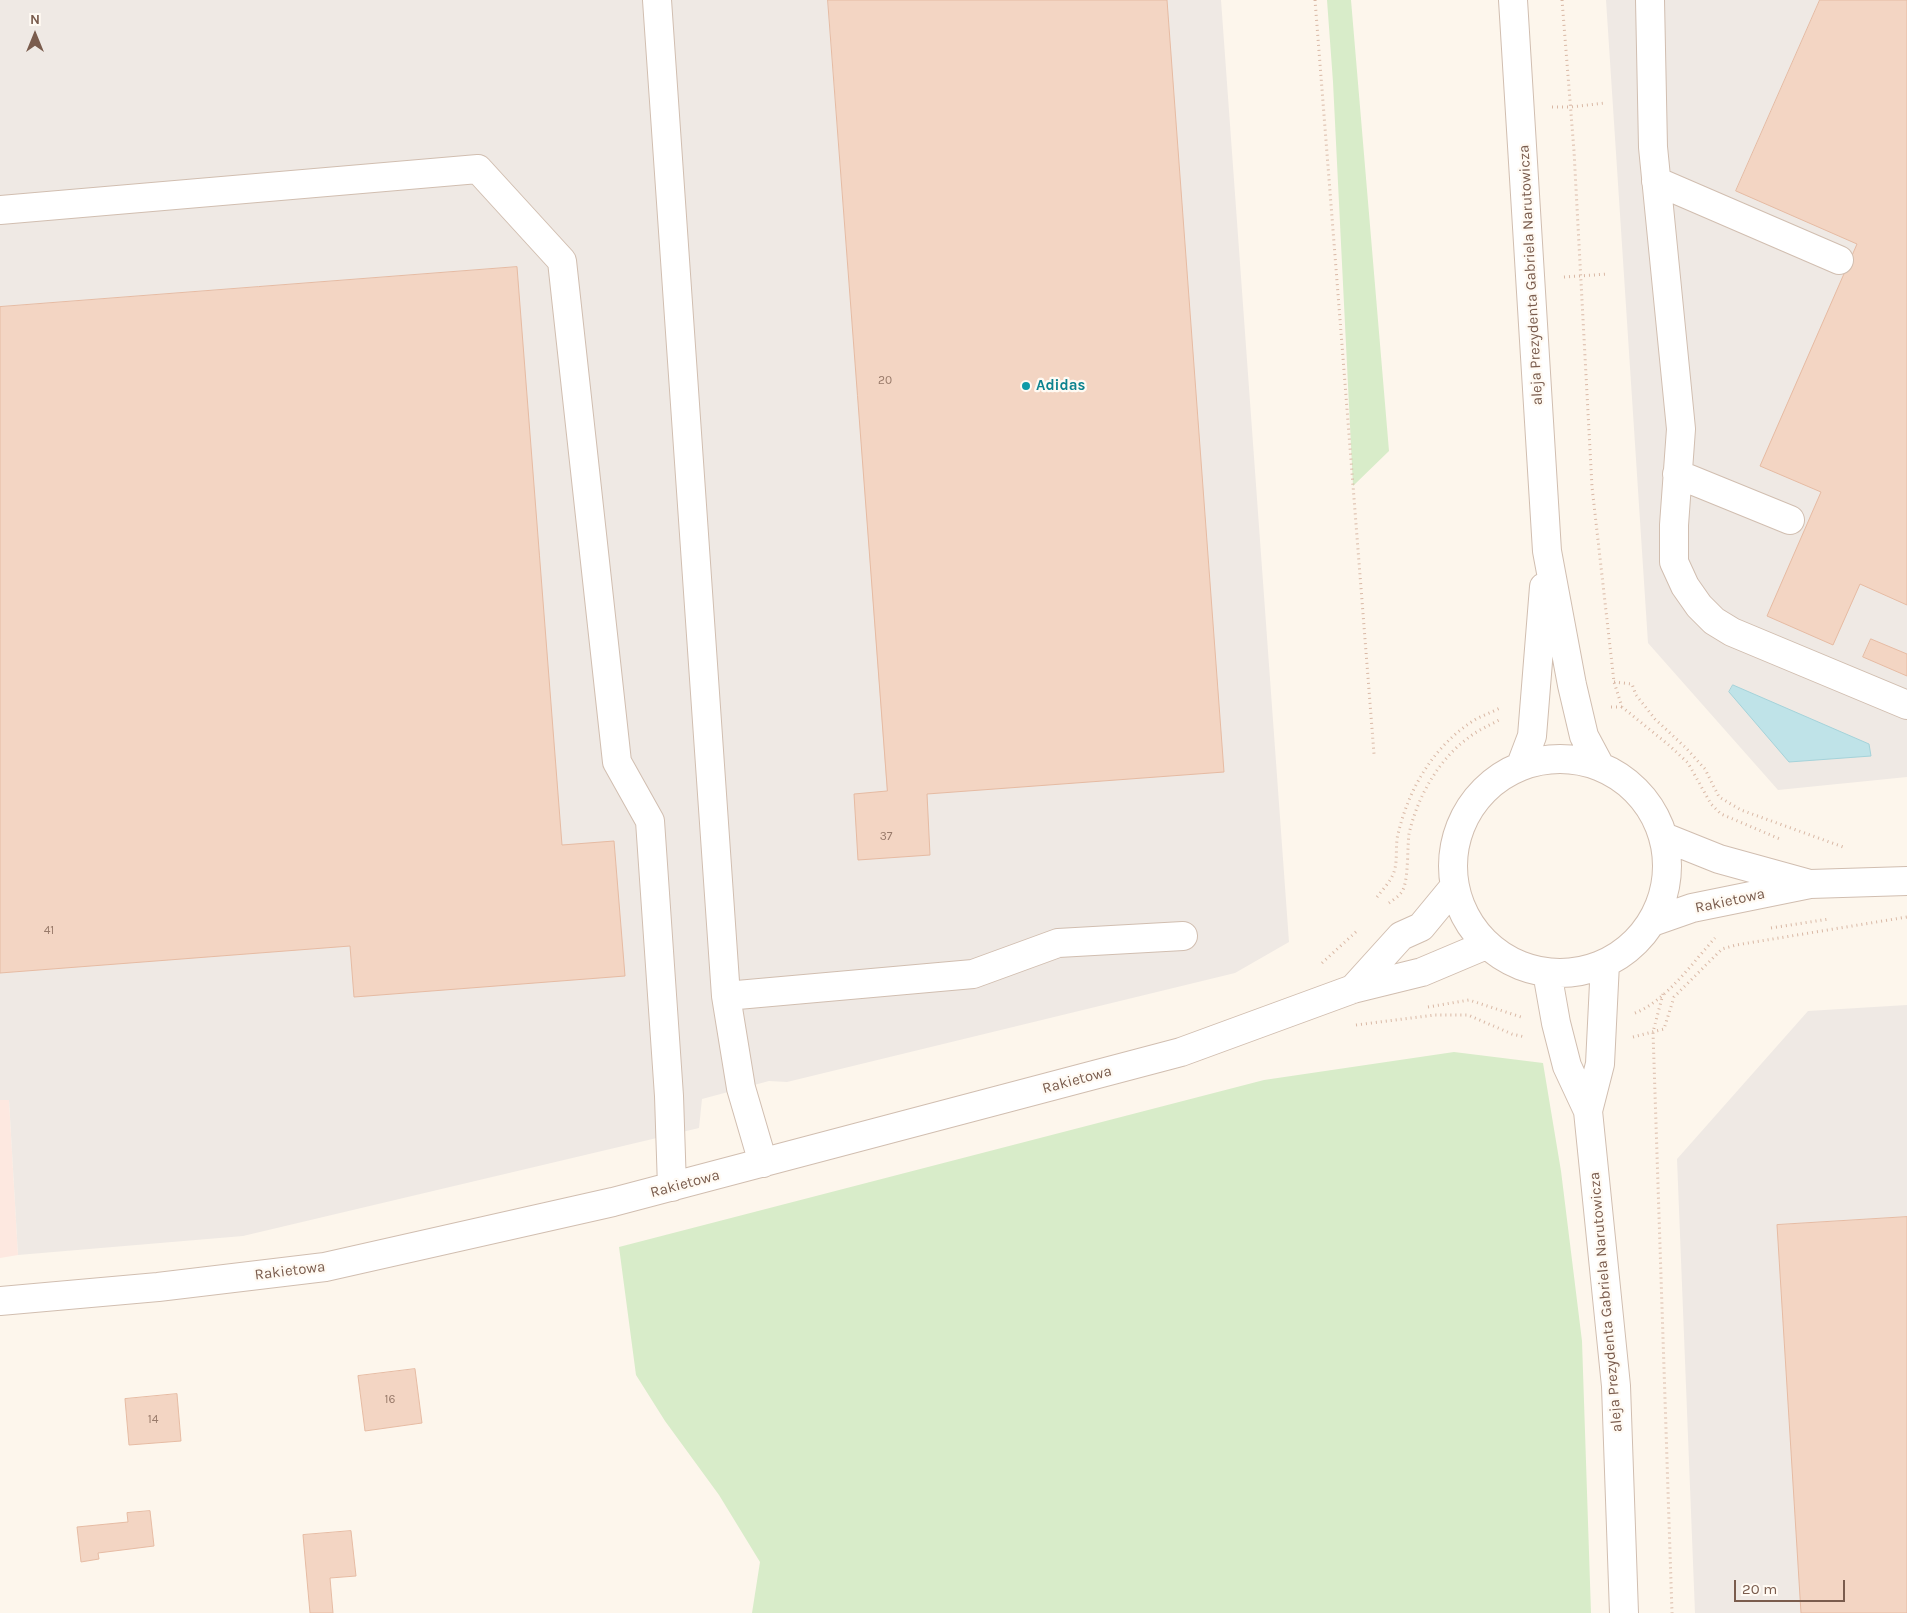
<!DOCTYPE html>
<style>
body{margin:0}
#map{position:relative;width:1907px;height:1613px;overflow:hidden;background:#fdf6ec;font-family:Karla,sans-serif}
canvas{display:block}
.north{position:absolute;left:10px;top:10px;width:50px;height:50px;-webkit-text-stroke:4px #fffaf3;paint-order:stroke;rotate:0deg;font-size:14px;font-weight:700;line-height:20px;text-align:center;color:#7a5c4d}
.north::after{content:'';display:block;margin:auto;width:18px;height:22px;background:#7a5c4d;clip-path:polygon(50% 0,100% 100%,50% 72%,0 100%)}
.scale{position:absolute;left:1734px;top:1580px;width:111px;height:22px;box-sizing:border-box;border:2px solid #7a5c4d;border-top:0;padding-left:6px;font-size:15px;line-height:18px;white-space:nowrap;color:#7a5c4d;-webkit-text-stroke:4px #fffaf3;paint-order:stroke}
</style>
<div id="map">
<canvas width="1907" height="1613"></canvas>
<div class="north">N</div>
<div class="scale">20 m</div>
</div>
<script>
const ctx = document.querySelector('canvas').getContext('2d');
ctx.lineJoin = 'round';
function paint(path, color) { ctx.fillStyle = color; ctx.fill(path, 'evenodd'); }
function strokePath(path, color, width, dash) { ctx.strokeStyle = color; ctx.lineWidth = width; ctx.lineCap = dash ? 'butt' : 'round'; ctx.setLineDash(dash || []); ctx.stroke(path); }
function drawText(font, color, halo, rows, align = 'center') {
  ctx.font = font + ' Karla,sans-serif'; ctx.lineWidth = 4.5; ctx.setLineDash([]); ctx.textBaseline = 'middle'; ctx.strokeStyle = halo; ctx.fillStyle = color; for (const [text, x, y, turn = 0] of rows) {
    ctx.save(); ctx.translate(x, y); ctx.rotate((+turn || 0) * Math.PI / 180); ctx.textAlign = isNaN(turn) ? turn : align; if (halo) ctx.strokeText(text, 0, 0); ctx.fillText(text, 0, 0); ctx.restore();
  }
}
const commercial = new Path2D(`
 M 0,1100 L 9,1100 L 18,1255 L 0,1258 Z`);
const industrial = new Path2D(`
 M 0,0 L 1221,0 L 1289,942 L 1235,973 L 787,1082 L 769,1081 L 702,1099 L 699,1128 L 243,1236 L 18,1255 L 9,1100 L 0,1100 Z
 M 1606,0 L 1907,0 L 1907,777 L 1778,790 L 1648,643 Z
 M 1907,1005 L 1907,1613 L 1695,1613 L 1677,1159 L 1808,1011 Z`);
const green = new Path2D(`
 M 1327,0 L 1351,0 L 1389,451 L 1353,486 L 1333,82 Z
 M 1454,1052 L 1543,1063 L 1561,1171 L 1582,1341 L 1591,1613 L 752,1613 L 760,1562 L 719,1495 L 665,1421 L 636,1375 L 619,1247 L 1264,1080 Z`);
const water = new Path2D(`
 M 1733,685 L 1869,744 L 1871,756 L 1789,762 L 1729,692 Z`);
const building = new Path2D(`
 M 828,0 L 1167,0 L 1224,772 L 927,794 L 930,855 L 858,860 L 854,794 L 887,791 Z
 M 1820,0 L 1907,0 L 1907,605 L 1860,584 L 1833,645 L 1767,616 L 1821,492 L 1760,466 L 1857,244 L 1736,191 Z
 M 517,267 L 562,845 L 614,841 L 625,976 L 354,997 L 350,946 L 0,973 L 0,307 Z
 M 1871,639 L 1907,654 L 1907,676 L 1863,657 Z
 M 1907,1217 L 1907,1613 L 1801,1613 L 1777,1225 Z
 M 415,1369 L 422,1423 L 365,1431 L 358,1376 Z
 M 177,1394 L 181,1441 L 129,1445 L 125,1399 Z
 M 150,1511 L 154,1546 L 98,1553 L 99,1559 L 81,1562 L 77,1527 L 128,1522 L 127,1513 Z
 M 351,1531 L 356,1576 L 330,1578 L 333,1613 L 310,1613 L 303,1535 Z`);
const path = new Path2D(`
 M 1315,0 L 1374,754
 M 1562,0 L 1574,151 L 1592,487 L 1614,682 L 1622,707 L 1670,746 L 1688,763 L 1711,804 L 1721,814 L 1780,839
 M 1552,107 L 1571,107 L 1605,103
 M 1564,277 L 1608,274
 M 1614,682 L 1632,684 L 1636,695 L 1655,719 L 1686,748 L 1705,769 L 1719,797 L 1741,810 L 1846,848
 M 1611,707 L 1622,707
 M 1377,897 C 1383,889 1391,881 1394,872 C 1398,860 1395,846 1398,834 C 1409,788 1434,745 1476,719 C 1484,715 1492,712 1500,708
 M 1389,903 C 1393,900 1398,897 1401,893 C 1409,884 1407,848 1409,834 C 1417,798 1438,760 1468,738 C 1478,730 1490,725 1501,719
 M 1771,928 L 1829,919
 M 1322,963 L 1358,930
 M 1663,994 L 1653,1032 L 1672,1613
 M 1428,1007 L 1469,1000 L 1521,1017
 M 1635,1013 C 1666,1001 1693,962 1715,938
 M 1356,1025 L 1435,1015 L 1468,1015 L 1512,1034 L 1525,1037
 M 1633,1037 L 1664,1029 L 1674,997 L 1722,949 L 1736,945 L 1907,917`);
const minor = new Path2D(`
 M 657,0 L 726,996 L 741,1088 L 763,1163
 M 1513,0 L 1547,551 L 1572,685 L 1584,736 L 1600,766
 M 1650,0 L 1653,147 L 1681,429 L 1674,525 L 1674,562 L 1685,586 L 1699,606 L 1714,621 L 1732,632 L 1907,705
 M 1656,181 L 1839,260
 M 0,210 L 478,169 L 562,261 L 617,762 L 650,821 L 669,1096 L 672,1187
 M 1677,474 L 1790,520
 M1453 866a107 107 0 1 1 214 0a107 107 0 1 1-214 0Z
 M 1521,765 L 1532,736 L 1544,587
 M 1664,837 L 1719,859 L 1806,883
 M 1652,922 L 1692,908 L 1810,884 L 1907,881
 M 1547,972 L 1556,1023 L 1567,1066 L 1588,1111 L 1616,1386 L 1624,1613
 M 1353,989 L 1401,936 L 1421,927 L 1454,887
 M 726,996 L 973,974 L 1058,943 L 1183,936
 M 1588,1111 L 1600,1064 L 1605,963
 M 0,1301 L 158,1287 L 325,1267 L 613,1202 L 1181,1052 L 1353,989 L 1422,972 L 1486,945`);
const markers = [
 [1026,386,5,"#0f9aa8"]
];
const numberNames = [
 ["20",885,381],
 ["37",886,837],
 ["41",49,931],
 ["16",390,1400],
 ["14",153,1420]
];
const streetNames = [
 ["aleja Prezydenta Gabriela Narutowicza",1531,275,-93],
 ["Rakietowa",1730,901,-12],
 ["Rakietowa",1077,1080,-15],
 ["Rakietowa",685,1184,-15],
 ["Rakietowa",290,1271,-7],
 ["aleja Prezydenta Gabriela Narutowicza",1606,1302,-95]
];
const cultureNames = [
 ["Adidas",1036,386]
];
paint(commercial, '#fde8e0');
paint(industrial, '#efe9e4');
paint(green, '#d8ecc9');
paint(water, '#bfe3e8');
strokePath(water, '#a5d3da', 1);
paint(building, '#f3d5c3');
strokePath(building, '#e6bba3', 1);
strokePath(minor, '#d1beb0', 30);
strokePath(path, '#d9b8a5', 3, [1, 4]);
strokePath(minor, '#fff', 28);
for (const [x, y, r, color] of markers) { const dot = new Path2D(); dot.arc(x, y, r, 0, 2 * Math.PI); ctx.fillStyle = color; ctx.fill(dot); strokePath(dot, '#fffaf3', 2); }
drawText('12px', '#987a6a', null, numberNames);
drawText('15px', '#7a5c4d', '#fffaf3', streetNames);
drawText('bold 15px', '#0d838f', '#fffaf3', cultureNames, 'left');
</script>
